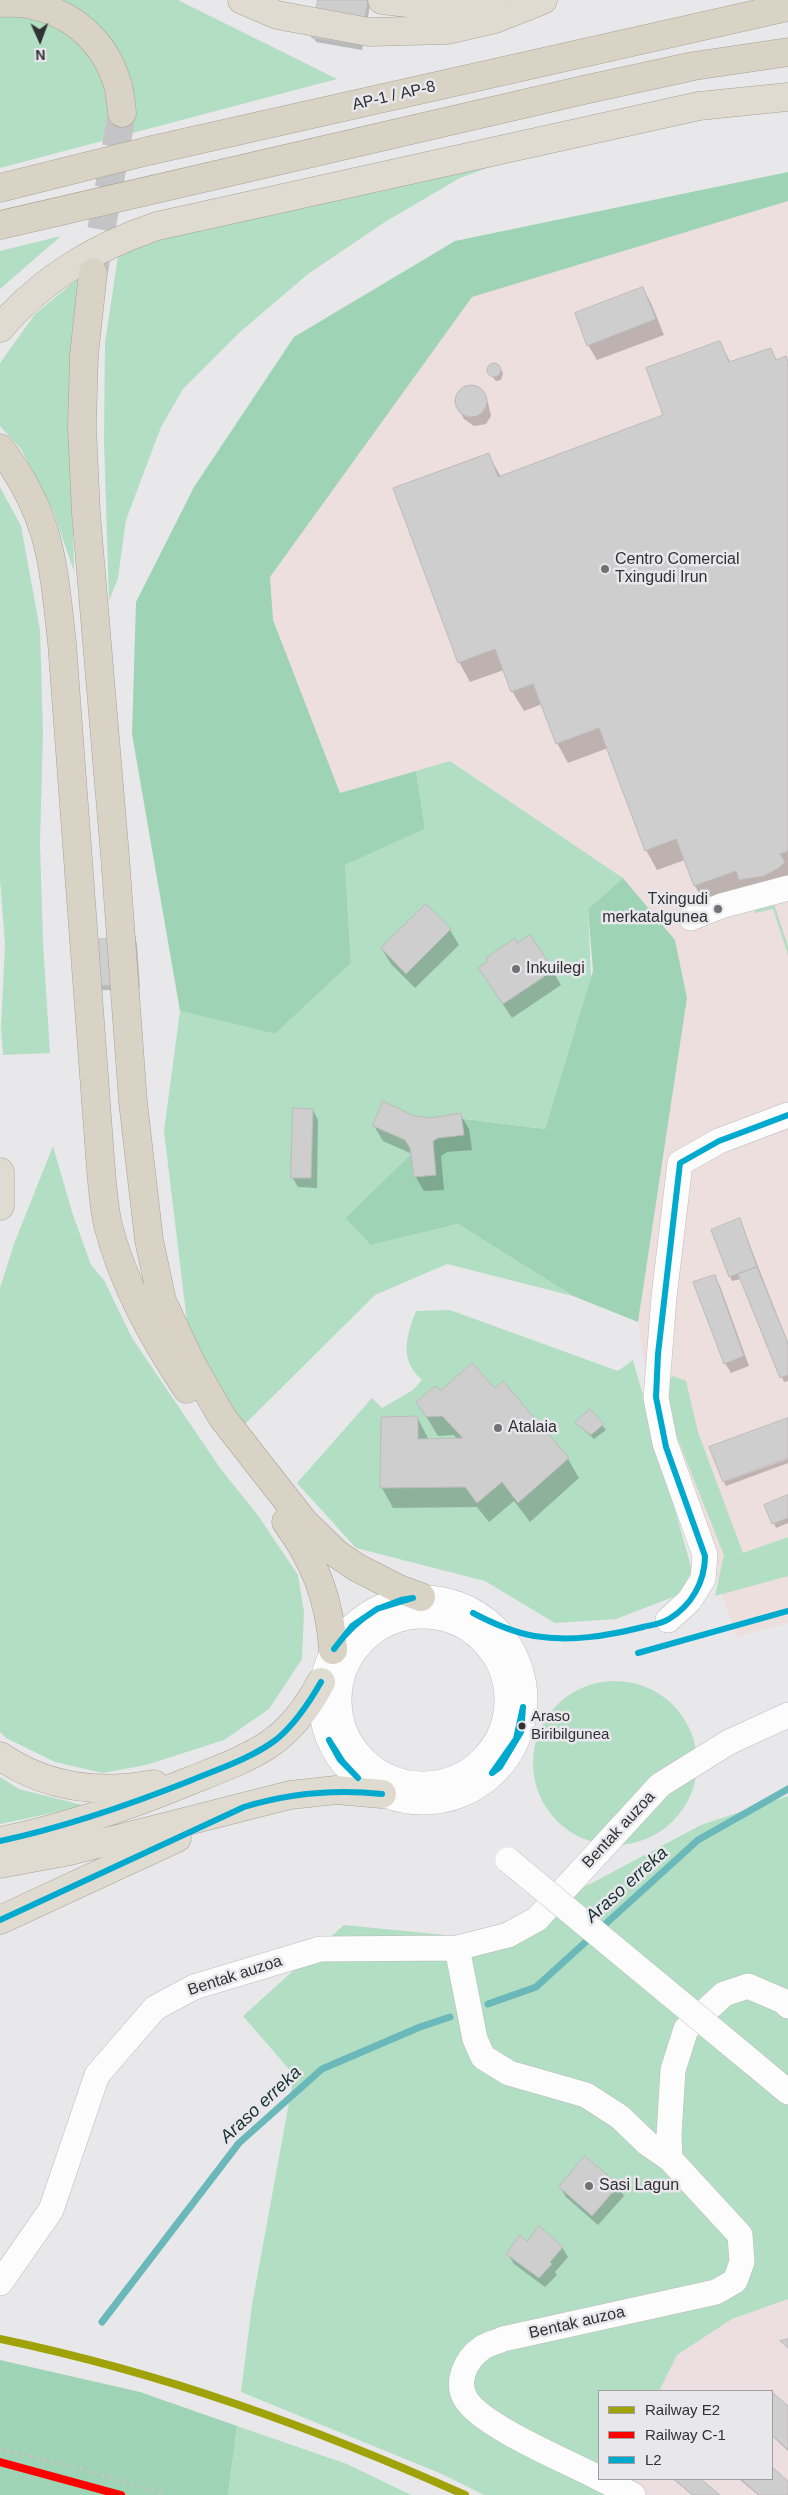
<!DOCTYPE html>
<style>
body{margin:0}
#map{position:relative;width:788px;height:2495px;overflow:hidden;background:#e8e8eb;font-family:Helvetica,sans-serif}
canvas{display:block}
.legend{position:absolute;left:598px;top:2390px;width:175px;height:90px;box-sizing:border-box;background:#e7e7ec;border:1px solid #9f9fa2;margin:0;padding:6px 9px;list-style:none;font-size:15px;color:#323234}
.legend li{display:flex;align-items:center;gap:10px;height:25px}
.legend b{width:25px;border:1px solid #9f9fa2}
.north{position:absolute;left:15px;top:15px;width:50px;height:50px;-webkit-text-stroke:4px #e7e7ec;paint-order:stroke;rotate:178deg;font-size:14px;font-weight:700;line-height:20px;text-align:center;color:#323234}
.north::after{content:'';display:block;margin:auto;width:18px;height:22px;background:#323234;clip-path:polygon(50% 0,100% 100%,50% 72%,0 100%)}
</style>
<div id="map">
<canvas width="788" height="2495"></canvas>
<ul class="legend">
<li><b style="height:6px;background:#a0a20a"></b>Railway E2</li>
<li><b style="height:6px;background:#f00"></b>Railway C-1</li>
<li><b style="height:6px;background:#00a9ce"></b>L2</li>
</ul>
<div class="north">N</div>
</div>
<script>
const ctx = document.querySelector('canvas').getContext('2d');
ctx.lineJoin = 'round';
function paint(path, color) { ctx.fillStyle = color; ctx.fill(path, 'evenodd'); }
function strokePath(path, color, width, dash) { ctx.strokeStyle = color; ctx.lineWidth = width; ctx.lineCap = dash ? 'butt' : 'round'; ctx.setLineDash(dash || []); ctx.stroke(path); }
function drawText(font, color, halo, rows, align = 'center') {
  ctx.font = font + ' Helvetica,sans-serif'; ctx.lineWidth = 5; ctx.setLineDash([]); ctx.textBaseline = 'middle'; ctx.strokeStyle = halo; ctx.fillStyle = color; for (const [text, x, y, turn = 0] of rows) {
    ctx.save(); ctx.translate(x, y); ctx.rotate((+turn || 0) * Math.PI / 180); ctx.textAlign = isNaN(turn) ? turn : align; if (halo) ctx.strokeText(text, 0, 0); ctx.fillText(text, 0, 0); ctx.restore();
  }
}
const commercial = new Path2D(`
 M 788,201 L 788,1623 L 736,1637 L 644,1362 L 638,1321 L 687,998 L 675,940 L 623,878 L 451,761 L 340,793 L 272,620 L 270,577 L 472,296 Z`);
const industrial = new Path2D(`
 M 788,2299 L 788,2495 L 613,2495 L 615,2479 L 772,2479 L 772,2391 L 659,2391 L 677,2355 L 732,2319 Z`);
const green = new Path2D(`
 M 0,0 L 178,0 L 337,79 L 0,168 Z
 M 525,154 L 460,178 L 385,222 L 308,274 L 239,333 L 183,389 L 161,427 L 126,520 L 118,578 L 109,601 L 104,441 L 105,343 L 118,256 L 135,244 Z
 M 61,236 L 0,289 L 0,251 Z
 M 80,277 L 72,488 L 74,571 L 53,511 L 21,449 L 0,426 L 0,363 L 35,314 Z
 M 0,487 L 21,526 L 40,630 L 43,733 L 40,842 L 43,943 L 50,1053 L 3,1055 L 1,1027 L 5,944 L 0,879 Z
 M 450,761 L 623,878 L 588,909 L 591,979 L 545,1129 L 449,1117 L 371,1245 L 458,1224 L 573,1296 L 447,1264 L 375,1295 L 243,1426 L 188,1330 L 164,1131 L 180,1011 L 275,1034 L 351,963 L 345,865 L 425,829 L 416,771 Z
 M 774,904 L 788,946 L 788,955 L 773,909 L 755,913 L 755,909 Z
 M 53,1146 L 72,1212 L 91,1265 L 104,1280 L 132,1338 L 220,1468 L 257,1514 L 298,1575 L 304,1612 L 302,1659 L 269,1709 L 224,1740 L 146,1765 L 103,1773 L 55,1762 L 6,1738 L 0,1732 L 0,1288 L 14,1244 Z
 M 450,1310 L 618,1371 L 633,1360 L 693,1574 L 681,1594 L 616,1619 L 555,1623 L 485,1581 L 356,1548 L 297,1483 L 372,1398 L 382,1408 L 413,1390 L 422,1380 C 399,1360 406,1337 416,1311 Z
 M 673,1376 L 686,1381 L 698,1432 L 743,1553 L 788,1537 L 788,1576 L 715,1596 L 724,1555 L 671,1422 L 668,1381 Z
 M533 1763a82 82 0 1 1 164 0a82 82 0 1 1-164 0Z
 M 0,1777 L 19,1789 L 86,1806 L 0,1824 Z
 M 788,1796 L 788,2299 L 732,2319 L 677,2355 L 659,2391 L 599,2391 L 599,2479 L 613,2495 L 484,2495 L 442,2474 L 241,2392 L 252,2305 L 294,2075 L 243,2016 L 344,1925 L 466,1937 L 523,1915 L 592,1883 L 701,1825 Z
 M 237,2426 L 347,2464 L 411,2495 L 228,2495 Z`);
const forest = new Path2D(`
 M 788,172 L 788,201 L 472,297 L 270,577 L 273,620 L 340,793 L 416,771 L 425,829 L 345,865 L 351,963 L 275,1034 L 180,1011 L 132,734 L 136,602 L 194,487 L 294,337 L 455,241 Z
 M 623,878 L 675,940 L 687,998 L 638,1322 L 573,1296 L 458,1224 L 371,1245 L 346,1218 L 449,1117 L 545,1129 L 593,971 L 588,909 Z
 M 0,2360 L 140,2392 L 237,2426 L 228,2495 L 0,2495 Z`);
const shadow = new Path2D(`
 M 319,0 L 371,0 L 362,50 L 316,42 L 313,37 Z
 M 643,288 L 651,303 L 664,335 L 597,360 L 588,345 Z
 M 720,343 L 731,363 L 770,349 L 777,361 L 788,362 L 788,887 L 706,906 L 695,886 L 685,860 L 657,870 L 646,850 L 608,748 L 568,763 L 557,743 L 542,704 L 524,711 L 512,691 L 504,670 L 470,682 L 459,662 L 488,454 L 501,477 L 665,416 Z
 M 493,364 L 498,365 L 503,373 L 501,380 L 496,381 L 490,374 L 489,369 Z
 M 468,386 L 477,387 L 482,392 L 488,403 L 491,416 L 486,424 L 474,426 L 464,419 L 458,408 L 457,395 Z
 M 426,905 L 450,930 L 459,945 L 415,988 L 391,964 L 382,949 Z
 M 134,938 L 137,943 L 140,989 L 82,991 Z
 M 517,945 L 552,970 L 561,985 L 512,1018 L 480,969 Z
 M 313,1110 L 318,1120 L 317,1188 L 298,1187 L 292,1177 Z
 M 460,1114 L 469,1129 L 472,1150 L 447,1152 L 441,1156 L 444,1190 L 424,1191 L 415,1176 L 412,1154 L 383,1141 L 374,1126 L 413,1117 L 431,1119 Z
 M 740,1220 L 788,1343 L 788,1381 L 784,1382 L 741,1279 L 732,1281 L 730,1276 Z
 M 714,1276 L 720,1286 L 749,1366 L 731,1373 L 725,1363 Z
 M 495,1390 L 568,1459 L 579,1478 L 530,1522 L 514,1501 L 489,1522 L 477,1507 L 393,1508 L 382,1488 L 382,1418 L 417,1417 L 429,1440 L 458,1440 L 454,1435 L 438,1436 L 418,1403 L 442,1392 Z
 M 590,1411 L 606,1430 L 594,1439 L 576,1423 Z
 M 788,1459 L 788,1463 L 726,1486 L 724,1482 Z
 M 788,1497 L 788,1523 L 776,1528 L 774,1523 Z
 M 618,2186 L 624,2196 L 598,2225 L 566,2197 L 560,2187 Z
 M 527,2243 L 562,2247 L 568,2257 L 555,2272 L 557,2275 L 545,2287 L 514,2264 L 508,2254 Z
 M 772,2393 L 788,2408 L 788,2451 L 772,2436 Z
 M 772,2468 L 788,2483 L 788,2495 L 758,2495 L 739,2479 L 772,2479 Z
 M 673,2479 L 699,2479 L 718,2495 L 692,2495 Z`);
const stream = new Path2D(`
 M 488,2004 L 536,1987 L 698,1840 L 788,1789
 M 102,2322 L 239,2143 L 322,2069 L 420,2027 L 450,2017`);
const building = new Path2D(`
 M 318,0 L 368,0 L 360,45 L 312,38 Z
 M 643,287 L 656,319 L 587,346 L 575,313 Z
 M 720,341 L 729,362 L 771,348 L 776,360 L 786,356 L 788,362 L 788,851 L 780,854 L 785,862 L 779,868 L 764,876 L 739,880 L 736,871 L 694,886 L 676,839 L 645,851 L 599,728 L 556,744 L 533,684 L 511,692 L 495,649 L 458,663 L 393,488 L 489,453 L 498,477 L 663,415 L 646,368 Z
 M487 370a7 7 0 1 1 14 0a7 7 0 1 1-14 0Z
 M455 401a16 16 0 1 1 32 0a16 16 0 1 1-32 0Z
 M 426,904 L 451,929 L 406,974 L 381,948 Z
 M 530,935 L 554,970 L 503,1004 L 478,968 L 488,961 L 486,958 L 515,938 L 517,943 Z
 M 135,937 L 138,984 L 78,987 L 75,941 Z
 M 383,1101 L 414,1116 L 431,1118 L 461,1113 L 464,1135 L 438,1138 L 433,1141 L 436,1175 L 414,1177 L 410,1148 L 405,1140 L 373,1126 Z
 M 293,1108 L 313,1109 L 311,1178 L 291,1178 Z
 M 740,1218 L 757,1267 L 729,1277 L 711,1230 Z
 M 757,1267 L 788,1343 L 788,1375 L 780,1378 L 738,1274 Z
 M 715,1275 L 744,1356 L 724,1364 L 693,1282 Z
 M 472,1363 L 495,1388 L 503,1381 L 569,1458 L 518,1503 L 502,1482 L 477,1503 L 465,1487 L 380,1488 L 381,1417 L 418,1416 L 418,1439 L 463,1438 L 442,1416 L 426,1417 L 416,1402 L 435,1386 L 441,1390 Z
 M 590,1409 L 604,1424 L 591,1435 L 575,1423 Z
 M 788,1418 L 788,1458 L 723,1482 L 709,1447 Z
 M 788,1495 L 788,1518 L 772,1524 L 764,1505 Z
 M 585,2156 L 619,2185 L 592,2216 L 559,2187 Z
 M 539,2226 L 563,2247 L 550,2262 L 552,2264 L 539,2278 L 506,2254 L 520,2235 L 527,2241 Z
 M 788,2339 L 788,2348 L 780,2341 Z
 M 772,2392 L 788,2406 L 788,2450 L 772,2435 Z
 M 772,2467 L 788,2481 L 788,2495 L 759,2495 L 741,2479 L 772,2479 Z
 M 674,2479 L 701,2479 L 720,2495 L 693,2495 Z`);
const motorwayTunnel = new Path2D(`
 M 94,271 L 122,113`);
const minor = new Path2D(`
 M 691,918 L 721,906 L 788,888
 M321 1700a102 102 0 1 1 204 0a102 102 0 1 1-204 0Z
 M339 1700a84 84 0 1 1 168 0a84 84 0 1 1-168 0Z
 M 668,1620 L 689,1601 L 703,1579 L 705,1555 L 665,1443 L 656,1398 L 664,1297 L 680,1163 L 719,1141 L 788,1115
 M 457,1948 L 475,2039 L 483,2057 L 509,2073 L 586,2095 L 620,2117 L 647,2143 L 670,2159 L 740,2235 L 742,2262 L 735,2281 L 716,2292 L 503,2339 C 497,2342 488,2344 482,2348 C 466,2359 454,2383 467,2401 C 486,2428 567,2461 599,2478
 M 752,2062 L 788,2092
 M 670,2159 L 669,2135 L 673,2070 L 686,2029 L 724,1994 L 748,1986 L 783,2001 L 788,2006
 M 0,2283 L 51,2210 L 97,2075 L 155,2008 L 194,1987 L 320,1949 L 457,1948 L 508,1935 L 537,1919 L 660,1785 L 729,1742 L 788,1715
 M 601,2479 L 633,2495`);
const trunk = new Path2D(`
 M 242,0 L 277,15 L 369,32 L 447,30 L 495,19 L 543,0
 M 382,0 L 426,5 L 490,0
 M 0,328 C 43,278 95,247 157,226 L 699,106 L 788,97
 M 0,1172 L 0,1206
 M 0,1756 C 46,1788 100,1794 154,1784
 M 0,1841 C 67,1828 129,1806 192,1780 C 217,1770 245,1760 268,1745 C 292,1729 308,1707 321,1682
 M 0,1864 L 70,1851 L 290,1795 L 336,1790 L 382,1794
 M 0,1920 L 177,1838`);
const motorway = new Path2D(`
 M 0,3 C 55,0 100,30 117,82 C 120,91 121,103 122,113
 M 0,188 L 148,151 L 788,7
 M 0,225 L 588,89 L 694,66 L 788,52
 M 93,273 L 84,355 L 82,427 L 86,513 L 115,856 L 133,1102 L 149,1240 L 162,1301 L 191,1363 L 222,1417 L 304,1522 L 337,1554 L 356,1567 L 399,1589 L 421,1597
 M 0,448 C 51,515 53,563 62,643 L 100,1157 C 102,1180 103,1203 108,1225 C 123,1284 154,1339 187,1389
 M 286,1522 C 315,1561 330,1601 333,1650`);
const rail = new Path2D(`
 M 0,2449 L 79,2468 L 166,2495`);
const minorBridge = new Path2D(`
 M 508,1860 L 752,2062`);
const bus1 = new Path2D(`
 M 377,1609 L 401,1600 L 413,1598
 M 377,1609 L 413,1598
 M 473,1613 C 492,1623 512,1632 534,1636 C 571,1642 607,1636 643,1627 C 652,1625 661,1624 669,1619 C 691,1606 705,1582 705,1556 L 666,1447 L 656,1397 L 658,1354 L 680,1163 L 719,1141 L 788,1115
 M 334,1649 L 352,1626 L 377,1609
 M 334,1649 C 346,1632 359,1620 377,1609
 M 638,1653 L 788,1611
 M 329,1740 L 343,1762 L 358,1778
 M 329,1740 L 340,1760 L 358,1778
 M 492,1773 L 516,1739 L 523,1707
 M 492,1773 L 500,1767 L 521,1732 L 523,1707
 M 0,1841 C 66,1827 129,1805 192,1780 C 221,1768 252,1758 277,1739 C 296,1723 309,1703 321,1682
 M 0,1920 L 244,1807 C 290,1793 334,1789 382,1794`);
const rail1 = new Path2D(`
 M 0,2339 C 163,2373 313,2427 465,2495`);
const rail2 = new Path2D(`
 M 0,2462 L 121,2495`);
const markers = [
 [605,569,5,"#727274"],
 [718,909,5,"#727274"],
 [516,969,5,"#727274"],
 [498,1428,5,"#727274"],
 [522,1726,4.5,"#323234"],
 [589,2186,5,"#727274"]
];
const busNames = [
 ["Araso",531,1717],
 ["Biribilgunea",531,1735]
];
const streetNames = [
 ["AP-1 / AP-8",394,96,-13],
 ["Bentak auzoa",619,1830,-47],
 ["Bentak auzoa",235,1976,-18],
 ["Bentak auzoa",577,2323,-13]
];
const poiNames = [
 ["Centro Comercial",615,560],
 ["Txingudi Irun",615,578],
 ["Txingudi",708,900,"right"],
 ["merkatalgunea",708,918,"right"],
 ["Inkuilegi",526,969],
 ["Atalaia",508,1428],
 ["Sasi Lagun",599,2186]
];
const waterNames = [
 ["Araso erreka",627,1885,-42],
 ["Araso erreka",261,2105,-43]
];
paint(commercial, '#eddfdd');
paint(industrial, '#eddee1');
paint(green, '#b2dec3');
paint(forest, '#9fd3b5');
paint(shadow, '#0003');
strokePath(stream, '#6bb8ba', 7);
paint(building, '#cfcece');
strokePath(building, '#bcbbbc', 1);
strokePath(motorwayTunnel, '#c4c4c6', 28, [28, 14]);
strokePath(minor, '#bcbcbe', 26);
strokePath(trunk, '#a8a295', 29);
strokePath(motorway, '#a8a295', 29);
strokePath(minor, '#fcfcfc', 25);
strokePath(trunk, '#e0dbd0', 28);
strokePath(motorway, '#d9d3c5', 28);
strokePath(rail, '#c5c5c6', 4, [2.5, 5]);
strokePath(minorBridge, '#bcbcbe', 26, []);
strokePath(minorBridge, '#fcfcfc', 25);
strokePath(bus1, '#00a9ce', 6);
strokePath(rail1, '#a0a20a', 8);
strokePath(rail2, '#f00', 8);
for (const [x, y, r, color] of markers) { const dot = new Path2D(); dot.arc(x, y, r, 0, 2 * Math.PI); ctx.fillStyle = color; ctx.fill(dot); strokePath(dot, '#e7e7ec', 2); }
drawText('15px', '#323234', '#e7e7ec', busNames, 'left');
drawText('16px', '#323234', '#e7e7ec', streetNames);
drawText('16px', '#323234', '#e7e7ec', poiNames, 'left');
drawText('italic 18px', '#183030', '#e7e7ec', waterNames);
</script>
